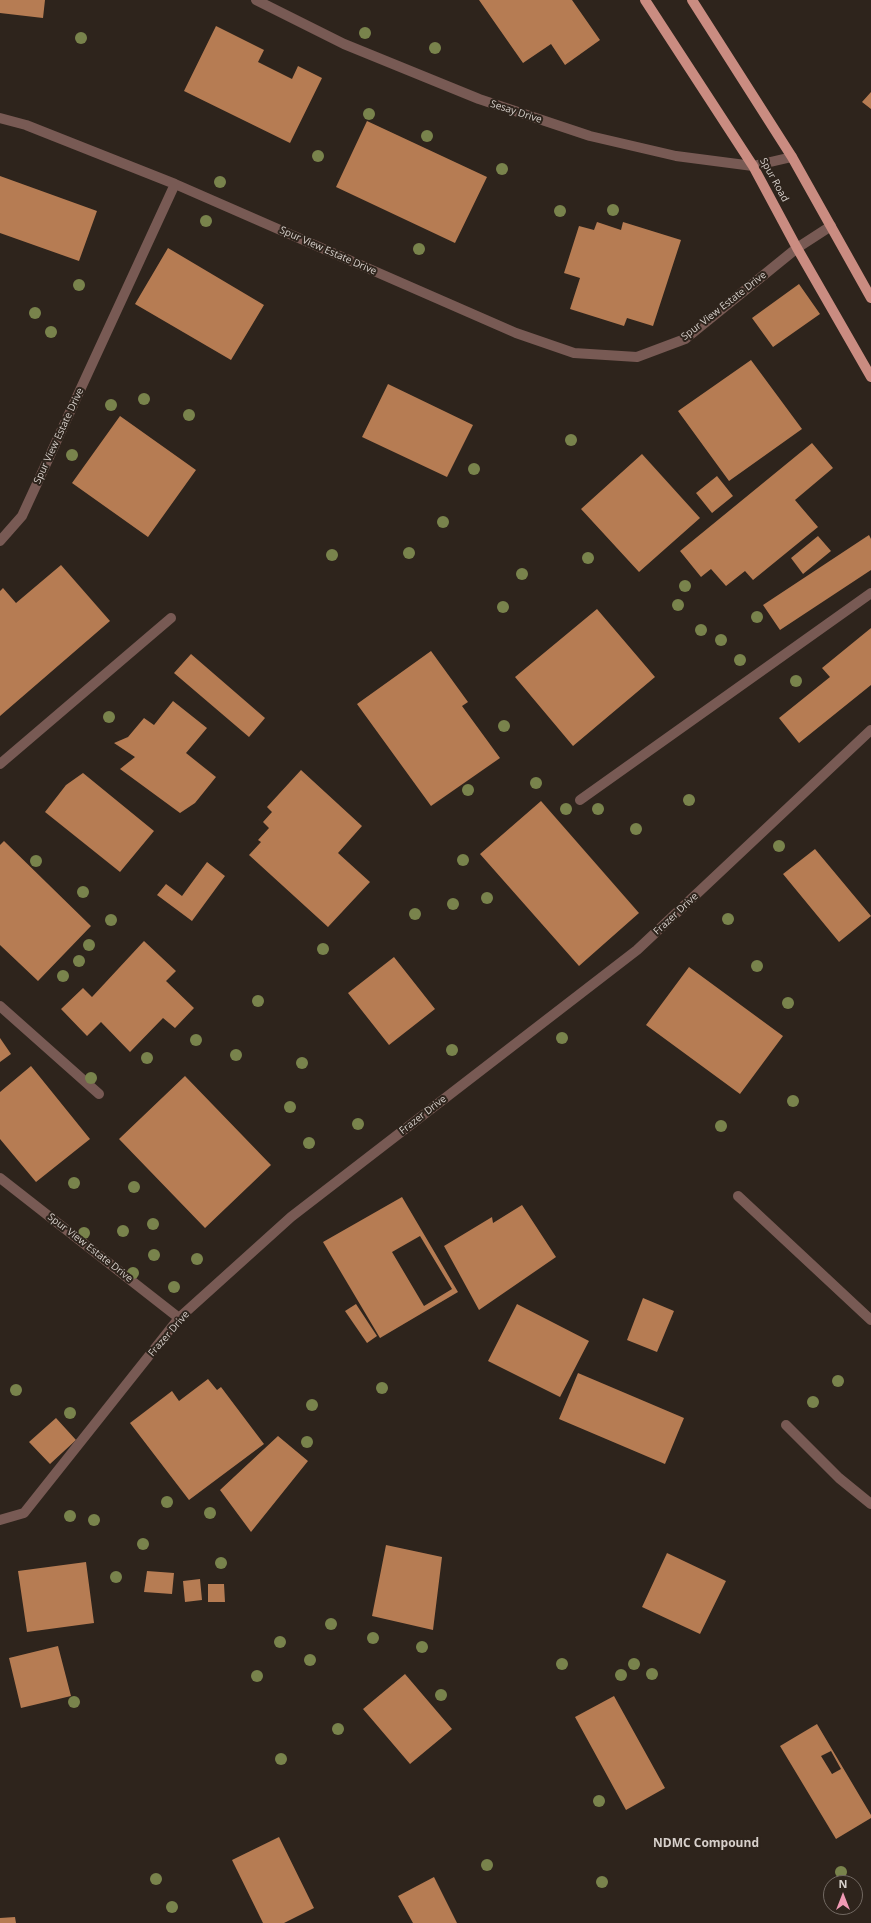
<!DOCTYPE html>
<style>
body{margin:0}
#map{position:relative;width:871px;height:1923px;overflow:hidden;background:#2e241c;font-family:"Open Sans",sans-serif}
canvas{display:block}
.north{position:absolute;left:823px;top:1875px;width:40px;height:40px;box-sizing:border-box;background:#2e241c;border:1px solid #726962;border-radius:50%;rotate:0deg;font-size:11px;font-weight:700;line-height:16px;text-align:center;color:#d7d0cb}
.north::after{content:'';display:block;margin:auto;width:14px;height:18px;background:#f09ab4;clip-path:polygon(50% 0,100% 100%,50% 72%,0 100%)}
</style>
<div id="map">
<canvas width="871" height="1923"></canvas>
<div class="north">N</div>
</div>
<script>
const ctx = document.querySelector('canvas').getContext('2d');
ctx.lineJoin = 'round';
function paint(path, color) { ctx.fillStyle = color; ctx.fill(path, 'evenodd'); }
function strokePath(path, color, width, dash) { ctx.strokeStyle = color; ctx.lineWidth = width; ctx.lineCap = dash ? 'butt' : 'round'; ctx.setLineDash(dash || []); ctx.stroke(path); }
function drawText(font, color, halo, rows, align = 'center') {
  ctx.font = font + ' "Open Sans",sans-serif'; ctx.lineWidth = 4; ctx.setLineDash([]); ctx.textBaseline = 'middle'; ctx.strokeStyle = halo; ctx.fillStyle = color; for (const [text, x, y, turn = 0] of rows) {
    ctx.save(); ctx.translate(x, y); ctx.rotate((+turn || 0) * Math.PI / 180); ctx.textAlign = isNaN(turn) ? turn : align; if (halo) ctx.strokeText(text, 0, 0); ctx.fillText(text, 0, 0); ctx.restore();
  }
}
const building = new Path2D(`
 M 0,0 L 45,0 L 43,18 L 0,13 Z
 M 479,0 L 572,0 L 600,40 L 565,65 L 551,44 L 523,63 Z
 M 216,26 L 264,50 L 258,62 L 292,79 L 298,66 L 322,78 L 290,143 L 184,91 Z
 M 871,92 L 871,109 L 862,102 Z
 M 367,121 L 487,177 L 455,243 L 336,187 Z
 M 0,176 L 97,211 L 79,261 L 0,233 Z
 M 597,222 L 621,230 L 623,222 L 681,240 L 653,326 L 627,318 L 624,326 L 570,309 L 580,278 L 564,273 L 579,226 L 594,230 Z
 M 168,248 L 264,305 L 231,360 L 135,304 Z
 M 799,284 L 820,314 L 773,347 L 752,318 Z
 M 751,360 L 802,429 L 729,481 L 678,411 Z
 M 388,384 L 473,425 L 447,477 L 362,437 Z
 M 120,416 L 196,470 L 148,537 L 72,483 Z
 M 812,443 L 833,468 L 795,500 L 818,527 L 753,580 L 745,571 L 726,586 L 711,569 L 701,577 L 680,551 Z
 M 642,454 L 700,518 L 639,572 L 581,509 Z
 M 717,476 L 733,496 L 712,513 L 696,493 Z
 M 869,535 L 871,539 L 871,570 L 780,630 L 763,605 Z
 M 818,536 L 831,551 L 803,574 L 791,558 Z
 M 61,565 L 110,621 L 0,716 L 0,591 L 3,588 L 16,603 Z
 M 597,609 L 655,677 L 573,746 L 515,677 Z
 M 871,628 L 871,685 L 799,743 L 779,718 L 830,677 L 822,668 Z
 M 431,651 L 468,702 L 462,706 L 500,758 L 431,806 L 357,704 Z
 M 191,654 L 265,718 L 249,737 L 174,673 Z
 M 173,701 L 207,728 L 186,753 L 216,777 L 195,803 L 180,813 L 120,769 L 135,757 L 114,743 L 128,737 L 144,718 L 154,725 Z
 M 301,770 L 362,826 L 338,853 L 370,882 L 328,927 L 249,855 L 261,842 L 258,840 L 269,828 L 263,822 L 272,812 L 267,807 Z
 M 83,773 L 154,831 L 120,872 L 45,812 L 66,785 Z
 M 541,801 L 639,913 L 579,966 L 480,854 Z
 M 4,841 L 91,926 L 38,981 L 0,945 L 0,845 Z
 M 815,849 L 871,916 L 839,942 L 783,874 Z
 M 207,862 L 225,876 L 192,921 L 157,895 L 166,884 L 182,896 Z
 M 144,941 L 176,971 L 166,981 L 194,1008 L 175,1028 L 163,1018 L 130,1052 L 101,1022 L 87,1036 L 61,1009 L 83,988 L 92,997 Z
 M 394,957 L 435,1009 L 389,1045 L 348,993 Z
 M 689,967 L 783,1036 L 740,1094 L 646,1025 Z
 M 0,1038 L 11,1054 L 0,1062 Z
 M 31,1066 L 90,1139 L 36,1182 L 0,1139 L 0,1092 Z
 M 185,1076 L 271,1165 L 205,1228 L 119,1139 Z
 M 402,1197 L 458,1292 L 380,1338 L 323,1242 ZM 420,1236 L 452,1289 L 424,1306 L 392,1252 Z
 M 522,1205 L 556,1257 L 479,1310 L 444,1246 L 492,1217 L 493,1223 Z
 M 643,1298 L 674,1311 L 657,1352 L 627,1340 Z
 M 356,1304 L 377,1336 L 367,1343 L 345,1311 Z
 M 517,1304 L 589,1341 L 560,1397 L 488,1361 Z
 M 578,1373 L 684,1418 L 665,1464 L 559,1419 Z
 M 208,1379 L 217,1390 L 221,1387 L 264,1444 L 189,1500 L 130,1423 L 172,1391 L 179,1401 Z
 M 56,1418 L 76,1440 L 50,1464 L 29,1442 Z
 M 278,1436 L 308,1461 L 251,1532 L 220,1490 Z
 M 386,1545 L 442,1557 L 433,1630 L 372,1616 Z
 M 667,1553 L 726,1581 L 700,1634 L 642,1607 Z
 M 86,1562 L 94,1623 L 27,1632 L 18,1571 Z
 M 147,1571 L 174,1573 L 172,1594 L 144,1592 Z
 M 200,1579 L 202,1600 L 185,1602 L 183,1581 Z
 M 208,1584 L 224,1584 L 225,1602 L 208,1602 Z
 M 58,1646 L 71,1696 L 21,1708 L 9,1658 Z
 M 405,1674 L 452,1729 L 410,1764 L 363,1709 Z
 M 614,1696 L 665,1788 L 626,1810 L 575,1717 Z
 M 817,1724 L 871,1815 L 871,1818 L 836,1839 L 780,1746 ZM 831,1751 L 841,1769 L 832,1774 L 821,1756 Z
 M 279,1837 L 314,1908 L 284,1923 L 263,1923 L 232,1860 Z
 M 434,1877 L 457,1923 L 413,1923 L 398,1896 Z
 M 15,1917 L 16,1923 L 0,1923 L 0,1918 Z`);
const minor = new Path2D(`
 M 256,0 L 344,44 L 479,99 L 590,136 L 676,156 L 753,166 L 792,157
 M 0,118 L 26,125 L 175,184 L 516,333 L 574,353 L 637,357 L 685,339 L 797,248 L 831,226
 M 0,541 L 22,516 L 175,184
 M 0,764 L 171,618
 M 580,800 L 871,593
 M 0,1006 L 99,1094
 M 0,1178 L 179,1318
 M 738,1196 L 871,1320
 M 786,1425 L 839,1478 L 871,1504
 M 0,1520 L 24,1513 L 179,1318 L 291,1217 L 637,950 L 871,730`);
const major = new Path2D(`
 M 645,0 L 753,166 L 797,248 L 871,377
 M 692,0 L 792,157 L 871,298`);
const trees = [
 [365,33],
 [81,38],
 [435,48],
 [369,114],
 [427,136],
 [318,156],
 [502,169],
 [220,182],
 [613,210],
 [560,211],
 [206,221],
 [419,249],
 [79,285],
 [35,313],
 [51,332],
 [144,399],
 [111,405],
 [189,415],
 [571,440],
 [72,455],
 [474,469],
 [443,522],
 [409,553],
 [332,555],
 [588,558],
 [522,574],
 [685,586],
 [678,605],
 [503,607],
 [757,617],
 [701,630],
 [721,640],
 [740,660],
 [796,681],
 [109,717],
 [504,726],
 [536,783],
 [468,790],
 [689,800],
 [566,809],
 [598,809],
 [636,829],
 [779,846],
 [463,860],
 [36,861],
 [83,892],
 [487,898],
 [453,904],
 [415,914],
 [728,919],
 [111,920],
 [89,945],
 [323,949],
 [79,961],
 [757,966],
 [63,976],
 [258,1001],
 [788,1003],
 [562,1038],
 [196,1040],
 [452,1050],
 [236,1055],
 [147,1058],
 [302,1063],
 [91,1078],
 [793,1101],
 [290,1107],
 [358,1124],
 [721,1126],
 [309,1143],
 [74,1183],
 [134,1187],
 [153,1224],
 [123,1231],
 [84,1233],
 [154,1255],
 [197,1259],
 [133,1273],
 [174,1287],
 [838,1381],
 [382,1388],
 [16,1390],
 [813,1402],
 [312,1405],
 [70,1413],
 [307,1442],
 [167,1502],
 [210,1513],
 [70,1516],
 [94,1520],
 [143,1544],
 [221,1563],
 [116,1577],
 [331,1624],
 [373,1638],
 [280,1642],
 [422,1647],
 [310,1660],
 [562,1664],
 [634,1664],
 [652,1674],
 [621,1675],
 [257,1676],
 [441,1695],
 [74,1702],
 [338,1729],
 [281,1759],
 [599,1801],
 [487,1865],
 [841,1872],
 [156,1879],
 [602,1882],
 [172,1907]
];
const streetNames = [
 ["Sesay Drive",516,112,18],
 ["Spur Road",774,180,61],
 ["Spur View Estate Drive",328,251,24],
 ["Spur View Estate Drive",724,306,-38],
 ["Spur View Estate Drive",59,436,-65],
 ["Frazer Drive",676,914,-43],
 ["Frazer Drive",423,1115,-38],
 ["Spur View Estate Drive",90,1248,38],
 ["Frazer Drive",169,1334,-49]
];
const quarterNames = [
 ["NDMC Compound",706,1844]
];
paint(building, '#b67c53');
strokePath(minor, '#785a54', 10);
strokePath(major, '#ca8c81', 10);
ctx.fillStyle = '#79834c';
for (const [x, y] of trees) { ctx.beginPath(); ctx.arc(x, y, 6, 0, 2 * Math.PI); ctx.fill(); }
drawText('10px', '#d7d0cb', '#2e241c', streetNames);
drawText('bold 12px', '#d7d0cb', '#2e241c', quarterNames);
</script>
